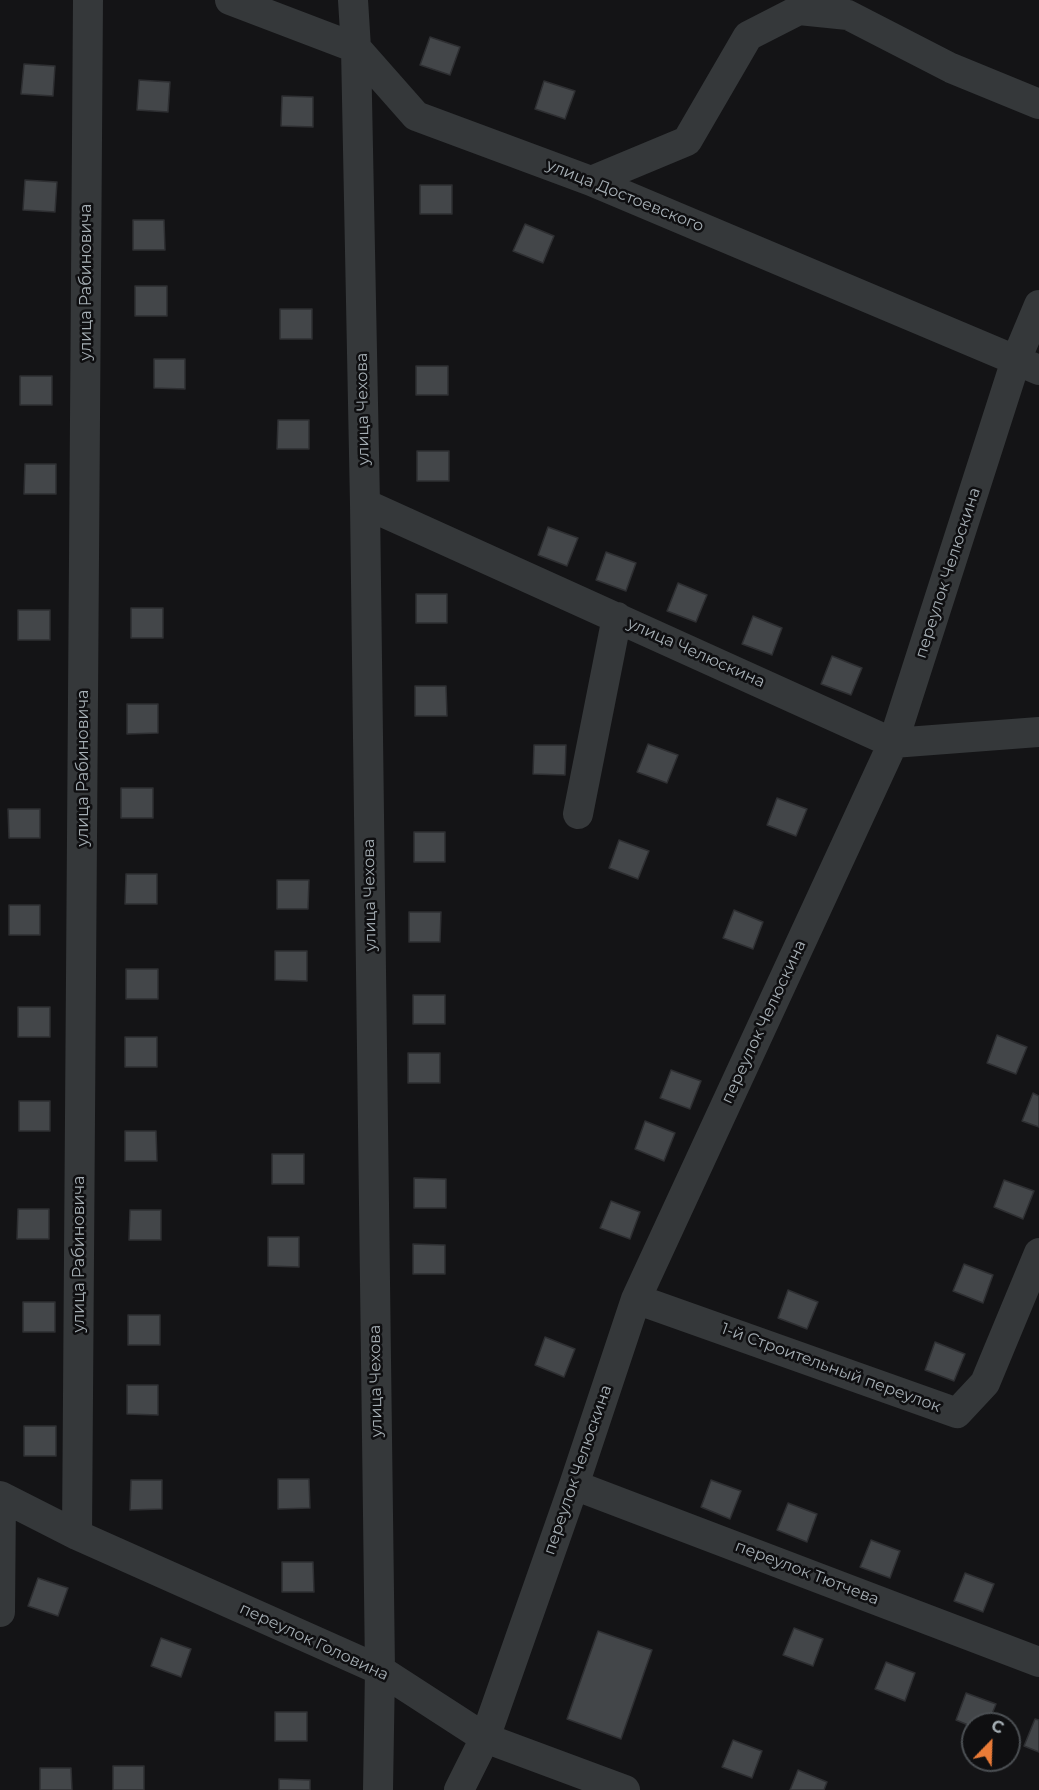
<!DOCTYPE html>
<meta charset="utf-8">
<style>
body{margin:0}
#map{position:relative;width:1039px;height:1790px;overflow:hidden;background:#141416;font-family:Montserrat,sans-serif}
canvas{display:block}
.north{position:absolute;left:961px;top:1712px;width:60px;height:60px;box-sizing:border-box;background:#0f0f11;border:2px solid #4b4f53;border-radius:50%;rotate:23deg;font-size:16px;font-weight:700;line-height:24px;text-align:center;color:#a6afb5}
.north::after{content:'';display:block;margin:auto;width:21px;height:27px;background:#ea7b37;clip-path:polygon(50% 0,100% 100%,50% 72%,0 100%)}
</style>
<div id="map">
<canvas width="1039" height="1790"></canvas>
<div class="north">С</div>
</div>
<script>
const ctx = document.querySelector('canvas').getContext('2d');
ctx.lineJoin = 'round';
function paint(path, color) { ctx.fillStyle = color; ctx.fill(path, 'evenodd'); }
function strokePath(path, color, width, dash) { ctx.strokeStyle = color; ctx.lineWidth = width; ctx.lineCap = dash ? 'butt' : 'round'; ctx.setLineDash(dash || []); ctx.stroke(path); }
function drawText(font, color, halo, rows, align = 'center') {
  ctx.font = font + ' Montserrat,sans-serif'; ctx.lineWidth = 5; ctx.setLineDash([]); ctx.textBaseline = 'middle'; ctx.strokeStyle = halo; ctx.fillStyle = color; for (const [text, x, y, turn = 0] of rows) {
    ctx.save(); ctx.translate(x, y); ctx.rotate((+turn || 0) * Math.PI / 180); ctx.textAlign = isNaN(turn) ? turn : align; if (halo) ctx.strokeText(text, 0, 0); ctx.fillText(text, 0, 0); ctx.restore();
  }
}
const building = new Path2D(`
 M 430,37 L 460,47 L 450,75 L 420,65 Z
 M 24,64 L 55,66 L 53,96 L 21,94 Z
 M 139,80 L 170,82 L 168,112 L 137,110 Z
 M 544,81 L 575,91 L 565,119 L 535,109 Z
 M 282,96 L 313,97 L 313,127 L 281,126 Z
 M 25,180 L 57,182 L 55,212 L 23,210 Z
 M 420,185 L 452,185 L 452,214 L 420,214 Z
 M 133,220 L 164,220 L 165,250 L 133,250 Z
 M 525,224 L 554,236 L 543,263 L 513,251 Z
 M 135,286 L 167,286 L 167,316 L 135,316 Z
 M 280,309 L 312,309 L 312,339 L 280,339 Z
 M 154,359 L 185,359 L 185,389 L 154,388 Z
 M 416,366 L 448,366 L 448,395 L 416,395 Z
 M 20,376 L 52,376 L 52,405 L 20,405 Z
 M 278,420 L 309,420 L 309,449 L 277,449 Z
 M 417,451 L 449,451 L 449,481 L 417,481 Z
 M 25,464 L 56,464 L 56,494 L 24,494 Z
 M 548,527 L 578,538 L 567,566 L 538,555 Z
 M 606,552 L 636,563 L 626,591 L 596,580 Z
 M 678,583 L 707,595 L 696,622 L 667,611 Z
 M 416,594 L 447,594 L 447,623 L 416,623 Z
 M 131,608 L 163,608 L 163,638 L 131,638 Z
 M 18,610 L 50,610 L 50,640 L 18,640 Z
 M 753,616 L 782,628 L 772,655 L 742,644 Z
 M 832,656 L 862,668 L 851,695 L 821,684 Z
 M 415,686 L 446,686 L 447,716 L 415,716 Z
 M 127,704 L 158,704 L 158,733 L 127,734 Z
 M 648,744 L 678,755 L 667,783 L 637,772 Z
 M 534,745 L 566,745 L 565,775 L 533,774 Z
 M 121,788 L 153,788 L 153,818 L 121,818 Z
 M 777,798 L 807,809 L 796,836 L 767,825 Z
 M 8,809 L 40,809 L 40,838 L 9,838 Z
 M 414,832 L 445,832 L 445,862 L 414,862 Z
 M 619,840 L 649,851 L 638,879 L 609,868 Z
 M 126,874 L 157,874 L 157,904 L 125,904 Z
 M 277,880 L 309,880 L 308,909 L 277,909 Z
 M 9,905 L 40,905 L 40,935 L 9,935 Z
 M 734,910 L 763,922 L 753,949 L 723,938 Z
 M 409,912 L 441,912 L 440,942 L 409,942 Z
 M 275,951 L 307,951 L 307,981 L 275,980 Z
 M 126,969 L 158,969 L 158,999 L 126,999 Z
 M 413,995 L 445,995 L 445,1024 L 413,1024 Z
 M 18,1007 L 50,1007 L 50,1037 L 18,1037 Z
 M 997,1035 L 1027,1047 L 1016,1074 L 987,1063 Z
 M 125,1037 L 157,1037 L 157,1067 L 125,1067 Z
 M 408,1053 L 440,1053 L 440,1083 L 408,1083 Z
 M 671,1070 L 701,1081 L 690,1109 L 660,1098 Z
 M 1033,1093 L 1039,1096 L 1039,1127 L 1022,1121 Z
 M 19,1101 L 50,1101 L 50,1131 L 19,1131 Z
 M 645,1121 L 675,1133 L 664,1161 L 635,1149 Z
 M 125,1131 L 156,1131 L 157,1161 L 125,1161 Z
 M 272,1154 L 304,1154 L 304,1184 L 272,1184 Z
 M 414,1178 L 446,1179 L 446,1208 L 414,1208 Z
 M 1004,1180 L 1034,1191 L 1023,1219 L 994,1207 Z
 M 611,1201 L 640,1212 L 630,1239 L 600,1228 Z
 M 18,1209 L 49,1209 L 49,1239 L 17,1239 Z
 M 130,1210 L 161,1210 L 161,1240 L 129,1240 Z
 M 268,1237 L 299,1237 L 299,1267 L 268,1266 Z
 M 413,1244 L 445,1245 L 445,1274 L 413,1274 Z
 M 964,1264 L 993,1275 L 983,1303 L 953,1291 Z
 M 788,1290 L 818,1302 L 807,1329 L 778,1318 Z
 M 23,1302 L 55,1302 L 55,1332 L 23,1332 Z
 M 128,1315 L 160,1315 L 160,1345 L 128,1345 Z
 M 545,1337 L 575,1349 L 564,1377 L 535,1365 Z
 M 935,1342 L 965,1354 L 954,1381 L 925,1370 Z
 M 127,1385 L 158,1385 L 158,1415 L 127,1414 Z
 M 24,1426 L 56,1426 L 56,1456 L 24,1456 Z
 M 278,1479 L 309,1479 L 310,1508 L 278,1509 Z
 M 131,1480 L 162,1480 L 162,1509 L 130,1510 Z
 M 711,1480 L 741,1491 L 730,1519 L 701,1507 Z
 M 788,1503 L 817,1514 L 807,1542 L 777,1530 Z
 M 871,1540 L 900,1551 L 890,1578 L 860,1567 Z
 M 282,1562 L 313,1562 L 314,1592 L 282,1592 Z
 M 965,1573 L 994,1584 L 983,1612 L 954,1601 Z
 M 38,1578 L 68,1588 L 58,1616 L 28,1606 Z
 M 794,1628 L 823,1639 L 813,1666 L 783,1655 Z
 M 598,1631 L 652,1650 L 621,1739 L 567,1719 Z
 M 161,1638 L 191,1649 L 181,1677 L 151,1666 Z
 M 886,1662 L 915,1673 L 905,1701 L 875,1689 Z
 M 966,1693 L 996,1704 L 988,1724 L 973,1724 L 973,1727 L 956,1720 Z
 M 275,1712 L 307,1712 L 307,1741 L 275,1741 Z
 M 1035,1719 L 1039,1720 L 1039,1752 L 1024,1746 Z
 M 733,1740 L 762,1751 L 752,1778 L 722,1767 Z
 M 113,1766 L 144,1766 L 144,1790 L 113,1790 Z
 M 40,1768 L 71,1768 L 72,1790 L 40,1790 Z
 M 798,1770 L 827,1782 L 824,1790 L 790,1790 Z
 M 279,1779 L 310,1780 L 310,1790 L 279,1790 Z`);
const minor = new Path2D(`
 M 230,0 L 356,48 L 416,116 L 591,181 L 1039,370
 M 353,0 L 356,48 L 365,504 L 380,1670 L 378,1790
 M 591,181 L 687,141 L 748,36 L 799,10 L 848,15 L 951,68 L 1039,104
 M 365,504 L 893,743 L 1039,732
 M 578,814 L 617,617
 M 636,1299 L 957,1413 L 985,1383 L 1039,1253
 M 574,1485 L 1039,1662
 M 0,1496 L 77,1535 L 380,1670 L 485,1738 L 625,1790
 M 77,1535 L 88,0
 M 0,1612 L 1,1497
 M 459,1790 L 485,1738 L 574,1485 L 636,1299 L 893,743 L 1016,360 L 1039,305`);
const streetNames = [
 ["улица Достоевского",625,196,22],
 ["улица Рабиновича",86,282,-90],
 ["улица Чехова",363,409,-91],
 ["переулок Челюскина",948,573,-72],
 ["улица Челюскина",696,653,24],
 ["улица Рабиновича",83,768,-90],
 ["улица Чехова",370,895,-91],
 ["переулок Челюскина",764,1022,-65],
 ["улица Рабиновича",79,1254,-90],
 ["1-й Строительный переулок",831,1368,20],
 ["улица Чехова",376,1381,-91],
 ["переулок Челюскина",578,1470,-71],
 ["переулок Тютчева",807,1573,21],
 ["переулок Головина",314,1642,25]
];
paint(building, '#434649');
strokePath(building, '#2e2f32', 1.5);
strokePath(minor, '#35383a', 30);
drawText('16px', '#a6afb5', '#0f0f11', streetNames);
</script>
